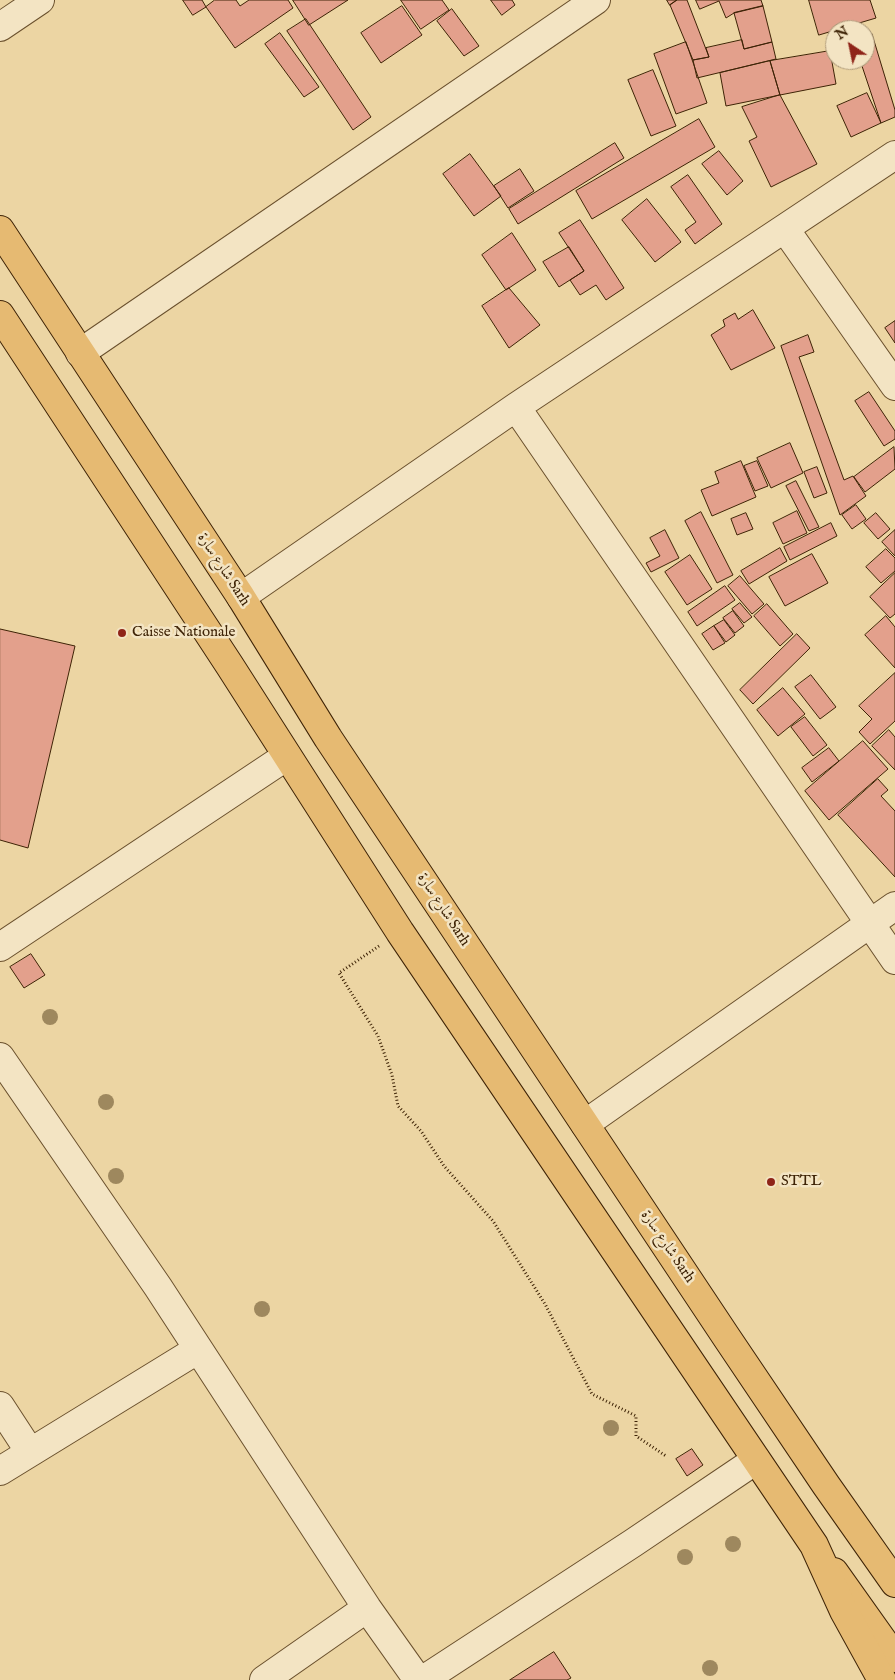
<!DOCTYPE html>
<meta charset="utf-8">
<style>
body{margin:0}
#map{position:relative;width:895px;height:1680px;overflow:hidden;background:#ecd5a3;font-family:"IM FELL English",serif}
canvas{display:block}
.north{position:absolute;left:825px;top:20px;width:50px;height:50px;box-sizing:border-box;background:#f3e4c3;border:1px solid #ab9777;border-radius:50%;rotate:326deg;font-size:14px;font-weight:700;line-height:20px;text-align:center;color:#3e2306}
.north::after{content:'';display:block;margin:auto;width:18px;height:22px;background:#8f2418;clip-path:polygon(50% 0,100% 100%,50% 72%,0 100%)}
</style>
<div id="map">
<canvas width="895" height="1680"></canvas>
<div class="north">N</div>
</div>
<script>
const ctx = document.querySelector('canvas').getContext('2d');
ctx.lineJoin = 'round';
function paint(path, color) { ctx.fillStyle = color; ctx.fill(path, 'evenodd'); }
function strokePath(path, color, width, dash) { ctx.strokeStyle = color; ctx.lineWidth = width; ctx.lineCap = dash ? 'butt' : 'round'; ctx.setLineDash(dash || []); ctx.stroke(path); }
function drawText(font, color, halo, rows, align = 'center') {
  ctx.font = font + ' "IM FELL English",Amiri,serif'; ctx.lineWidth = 5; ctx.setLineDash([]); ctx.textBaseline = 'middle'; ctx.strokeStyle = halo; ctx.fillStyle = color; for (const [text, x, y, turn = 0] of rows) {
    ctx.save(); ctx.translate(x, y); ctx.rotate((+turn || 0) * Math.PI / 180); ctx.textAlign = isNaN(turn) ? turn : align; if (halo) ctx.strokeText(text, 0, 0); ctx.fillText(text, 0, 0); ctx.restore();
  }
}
const building = new Path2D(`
 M 183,0 L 202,0 L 206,7 L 193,15 Z
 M 215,0 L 236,0 L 240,6 L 249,0 L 288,0 L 293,8 L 235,48 L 206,7 Z
 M 293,0 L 348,0 L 309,25 Z
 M 401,0 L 442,0 L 449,10 L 421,29 Z
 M 491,0 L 512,0 L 515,5 L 502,15 Z
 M 667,0 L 677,0 L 670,5 Z
 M 677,0 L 687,0 L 709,57 L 693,60 L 670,5 Z
 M 696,0 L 761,0 L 763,6 L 734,13 L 726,18 L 719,1 L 700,9 Z
 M 809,0 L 870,0 L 876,18 L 819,35 Z
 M 402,6 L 422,35 L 381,63 L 361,33 Z
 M 763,6 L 772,42 L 744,49 L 734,13 Z
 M 452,9 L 479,46 L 464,56 L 437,21 Z
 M 306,19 L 371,117 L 353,130 L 287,31 Z
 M 280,33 L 319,87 L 304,97 L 265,44 Z
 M 872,34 L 895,110 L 895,117 L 881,123 L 860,60 L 865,60 L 865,38 Z
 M 742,40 L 744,49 L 772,42 L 776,59 L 697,78 L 693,60 L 709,57 L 706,48 Z
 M 686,42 L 707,103 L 676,114 L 654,54 Z
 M 830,51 L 836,84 L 780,95 L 770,61 Z
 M 770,61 L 780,95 L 726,106 L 720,73 Z
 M 653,70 L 676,126 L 651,136 L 628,80 Z
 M 867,93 L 881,123 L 851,137 L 837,106 Z
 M 780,95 L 817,164 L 771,187 L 749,141 L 757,137 L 742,107 Z
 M 699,119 L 715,147 L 592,219 L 576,191 Z
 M 615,143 L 624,158 L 518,224 L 509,209 Z
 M 719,151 L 743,181 L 727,195 L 702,164 Z
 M 470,154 L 501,196 L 474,216 L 443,174 Z
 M 520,169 L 534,191 L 508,208 L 494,186 Z
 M 688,175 L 722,224 L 695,244 L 685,230 L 696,222 L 671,187 Z
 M 647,199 L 681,242 L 655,262 L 622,220 Z
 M 580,220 L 624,288 L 606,300 L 596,285 L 580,295 L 570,280 L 584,271 L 559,233 Z
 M 512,233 L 536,270 L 506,290 L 482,255 Z
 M 569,247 L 584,271 L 559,287 L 543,262 Z
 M 509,288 L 540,325 L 509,348 L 482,306 Z
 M 753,310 L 775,348 L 731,370 L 711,335 L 725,326 L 723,320 L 735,313 L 738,319 Z
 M 895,321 L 895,343 L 885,328 Z
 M 808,335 L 814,352 L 799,357 L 844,480 L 853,476 L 866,496 L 840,515 L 781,346 Z
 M 869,392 L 895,431 L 895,439 L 884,446 L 855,401 Z
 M 790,443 L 803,473 L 771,488 L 757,458 Z
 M 894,447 L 895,469 L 865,492 L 854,477 Z
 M 741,461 L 756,497 L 712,516 L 701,490 L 719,483 L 715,472 Z
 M 757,461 L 768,486 L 755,491 L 744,466 Z
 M 817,467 L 827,493 L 814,498 L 804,472 Z
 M 796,481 L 819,527 L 809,531 L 786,486 Z
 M 856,505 L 866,519 L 852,529 L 842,515 Z
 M 797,511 L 807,533 L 783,544 L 773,523 Z
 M 701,512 L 733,575 L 717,583 L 685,521 Z
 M 746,513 L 753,529 L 737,535 L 731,519 Z
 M 876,513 L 890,529 L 878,539 L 864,523 Z
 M 831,523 L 837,536 L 790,560 L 784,547 Z
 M 665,530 L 679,558 L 651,572 L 646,563 L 660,556 L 650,538 Z
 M 895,530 L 895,556 L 882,542 Z
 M 780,548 L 787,561 L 749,584 L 741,571 Z
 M 886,549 L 895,558 L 895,571 L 881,583 L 866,567 Z
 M 812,554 L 828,583 L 785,606 L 769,577 Z
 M 690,555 L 712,589 L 687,605 L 665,572 Z
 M 895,573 L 895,614 L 890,618 L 870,597 Z
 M 740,576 L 764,604 L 752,614 L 728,586 Z
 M 725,586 L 735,600 L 697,626 L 688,612 Z
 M 740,603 L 752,617 L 744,623 L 732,609 Z
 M 767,604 L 793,634 L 780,646 L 754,616 Z
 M 733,611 L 744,626 L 735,633 L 723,618 Z
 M 886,616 L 895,627 L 895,668 L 865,635 Z
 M 724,620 L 735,635 L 726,642 L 714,626 Z
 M 714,626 L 725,643 L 713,650 L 702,634 Z
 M 0,629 L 75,646 L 28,848 L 0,840 Z
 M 797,634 L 810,648 L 753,704 L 740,690 Z
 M 895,673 L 895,721 L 870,744 L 859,732 L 872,719 L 859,706 Z
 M 811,675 L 836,707 L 820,719 L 795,687 Z
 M 783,688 L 805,714 L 778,736 L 757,710 Z
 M 805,717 L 827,745 L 813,756 L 791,727 Z
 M 889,730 L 895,737 L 895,770 L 872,746 Z
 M 863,741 L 888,769 L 829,820 L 805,791 Z
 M 829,748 L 839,761 L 812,782 L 802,768 Z
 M 878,779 L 888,790 L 881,796 L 895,811 L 895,877 L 838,815 Z
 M 31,954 L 45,975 L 24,988 L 10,967 Z
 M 692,1449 L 703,1465 L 687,1476 L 676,1459 Z
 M 554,1652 L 571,1678 L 567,1680 L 510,1680 Z`);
const path = new Path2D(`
 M 379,946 L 339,973 L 378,1036 L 392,1075 L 398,1106 L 421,1131 L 444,1166 L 493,1221 L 545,1304 L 592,1394 L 636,1416 L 636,1436 L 666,1456`);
const minor = new Path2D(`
 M 0,27 L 40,0
 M 785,229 L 895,386
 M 80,353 L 596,0
 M 516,407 L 895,960
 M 241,597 L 516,407 L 895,155
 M 0,947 L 287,756
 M 0,1057 L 158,1287 L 367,1608 L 418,1680
 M 585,1124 L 895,906
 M 0,1406 L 30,1452
 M 0,1471 L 197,1350
 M 264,1680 L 367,1608
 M 423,1680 L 633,1543 L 756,1460`);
const major = new Path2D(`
 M 834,1572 L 895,1658`);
const highway = new Path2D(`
 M 0,230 L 241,597 L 328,738 L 727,1338 L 826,1485 L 895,1583
 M 0,315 L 230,666 L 400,932 L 814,1545 L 844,1611 L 882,1680`);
const trees = [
 [50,1017],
 [106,1102],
 [116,1176],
 [262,1309],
 [611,1428],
 [733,1544],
 [685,1557],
 [710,1668]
];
const markers = [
 [122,633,5,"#8f2418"],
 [771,1182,5,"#8f2418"]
];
const streetNames = [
 ["شارع سارة Sarh",223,570,57],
 ["شارع سارة Sarh",443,910,57],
 ["شارع سارة Sarh",667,1247,56]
];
const poiNames = [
 ["Caisse Nationale",132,633],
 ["STTL",781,1182]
];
paint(building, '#e3a08c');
strokePath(building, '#3e2306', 1);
strokePath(minor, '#6a502d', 30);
strokePath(major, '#3e2306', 30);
strokePath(highway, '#3e2306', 30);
strokePath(path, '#3e2306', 3, [1, 2.5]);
strokePath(minor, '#f3e4c3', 28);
strokePath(major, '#e6ba72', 28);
strokePath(highway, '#e6ba72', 28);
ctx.fillStyle = '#9e885e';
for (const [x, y] of trees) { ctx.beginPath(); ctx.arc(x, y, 8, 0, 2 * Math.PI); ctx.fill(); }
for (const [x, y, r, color] of markers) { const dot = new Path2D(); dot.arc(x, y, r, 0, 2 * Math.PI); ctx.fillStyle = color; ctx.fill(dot); strokePath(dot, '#f3e4c3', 2); }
drawText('15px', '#3e2306', '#f3e4c3', streetNames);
drawText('15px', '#3e2306', '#f3e4c3', poiNames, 'left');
</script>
